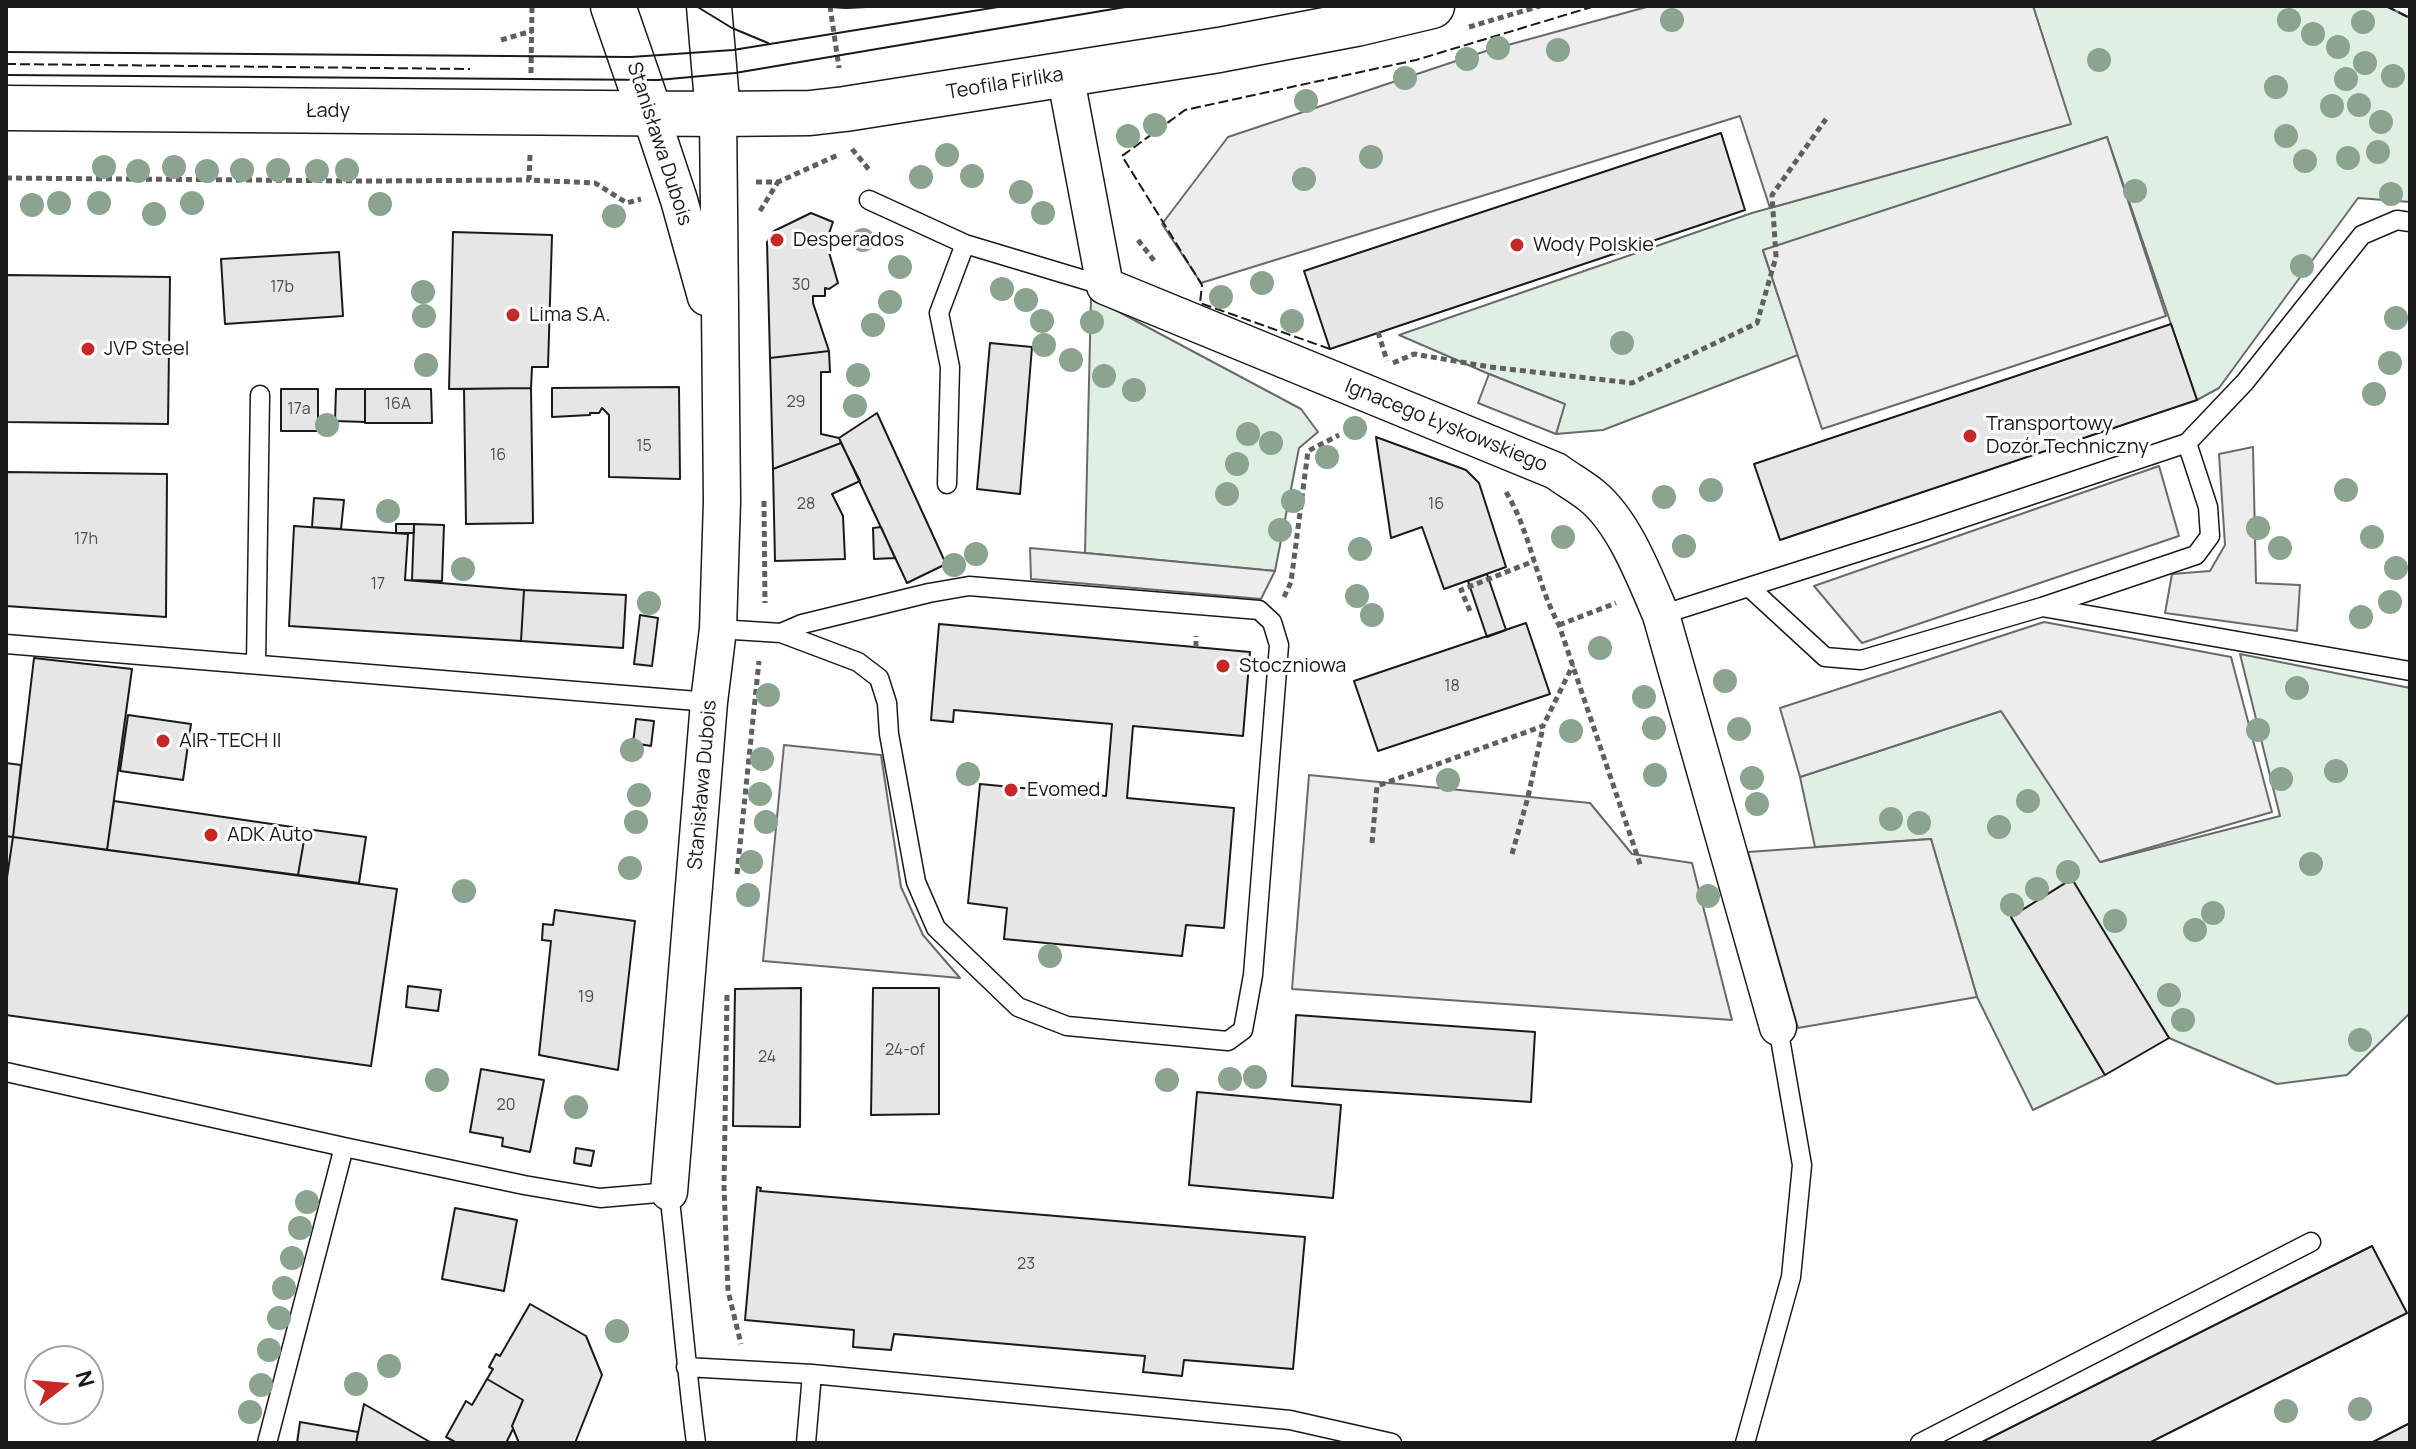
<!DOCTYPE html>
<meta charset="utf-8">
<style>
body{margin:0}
#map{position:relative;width:2416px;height:1449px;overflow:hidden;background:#fff;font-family:Manrope,sans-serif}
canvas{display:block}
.frame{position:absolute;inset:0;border:8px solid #1a1a1a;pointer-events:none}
.north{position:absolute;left:24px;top:1345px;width:80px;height:80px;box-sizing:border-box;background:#fff;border:2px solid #a3a3a3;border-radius:50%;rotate:74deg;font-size:22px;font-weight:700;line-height:32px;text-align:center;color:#1a1a1a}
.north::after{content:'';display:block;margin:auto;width:28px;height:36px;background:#c62828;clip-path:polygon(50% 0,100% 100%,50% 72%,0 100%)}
</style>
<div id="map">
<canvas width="2416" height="1449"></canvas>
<div class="frame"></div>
<div class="north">N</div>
</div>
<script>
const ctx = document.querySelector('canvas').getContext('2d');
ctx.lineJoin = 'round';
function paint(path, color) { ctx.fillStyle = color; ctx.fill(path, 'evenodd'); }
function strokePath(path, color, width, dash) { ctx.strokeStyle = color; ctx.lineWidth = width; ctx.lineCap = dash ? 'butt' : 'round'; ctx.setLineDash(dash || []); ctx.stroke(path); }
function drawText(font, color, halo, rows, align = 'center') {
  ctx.font = font + ' Manrope,sans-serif'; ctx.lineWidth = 6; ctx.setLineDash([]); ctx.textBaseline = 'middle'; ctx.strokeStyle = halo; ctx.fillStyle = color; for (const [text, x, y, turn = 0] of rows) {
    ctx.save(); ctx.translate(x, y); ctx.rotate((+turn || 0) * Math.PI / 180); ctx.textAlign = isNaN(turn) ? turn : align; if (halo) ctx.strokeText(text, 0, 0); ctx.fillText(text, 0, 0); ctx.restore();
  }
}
const green = new Path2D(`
 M 2033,6 L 2386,6 L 2410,18 L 2410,202 L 2358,198 L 2219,388 L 2197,400 L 2107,137 L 1763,251 L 1798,355 L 1603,430 L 1556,434 L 1564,404 L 1489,374 L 1399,335 L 1752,213 L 2070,124 Z
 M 1091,297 L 1301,409 L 1318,432 L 1299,448 L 1275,571 L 1085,553 Z
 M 2240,654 L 2410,688 L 2410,1013 L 2347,1075 L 2277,1084 L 2169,1038 L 2071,879 L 2011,917 L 2105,1075 L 2033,1110 L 1977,997 L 1931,839 L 1815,847 L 1800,777 L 2001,711 L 2101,862 L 2280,816 Z`);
const parking = new Path2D(`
 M 1650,6 L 2033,6 L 2071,124 L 1770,208 L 1740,116 L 1201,283 L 1162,224 L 1228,137 L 1486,51 Z
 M 2107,137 L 2166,316 L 1822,429 L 1763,250 Z
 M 1489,374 L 1565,404 L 1556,434 L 1478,403 Z
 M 2253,447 L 2256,583 L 2300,585 L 2297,631 L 2165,613 L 2172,574 L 2210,571 L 2225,545 L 2219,454 Z
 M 2159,466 L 2179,536 L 1862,643 L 1814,586 Z
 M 1030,548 L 1085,553 L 1275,571 L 1261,599 L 1031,579 Z
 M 2044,622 L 2231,657 L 2272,812 L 2100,862 L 2001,711 L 1800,777 L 1780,708 Z
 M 784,745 L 881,755 L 901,887 L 923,935 L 960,978 L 763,961 Z
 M 1309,775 L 1590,803 L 1632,854 L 1692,863 L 1732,1020 L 1292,989 Z
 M 1931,839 L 1977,997 L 1798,1028 L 1748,852 Z`);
const building = new Path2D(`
 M 1721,133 L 1745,210 L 1330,349 L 1304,271 Z
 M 811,213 L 833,222 L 826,242 L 838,283 L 829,289 L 825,288 L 825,296 L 813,296 L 813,303 L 829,351 L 770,358 L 767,242 L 774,231 Z
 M 453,232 L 552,235 L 548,367 L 532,367 L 531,388 L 449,389 Z
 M 339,252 L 343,316 L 225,324 L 221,259 Z
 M 6,275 L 170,277 L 168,424 L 6,422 Z
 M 2171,324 L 2197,400 L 1780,540 L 1754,464 Z
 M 990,343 L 1032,347 L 1020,494 L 977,489 Z
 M 829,351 L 830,372 L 821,372 L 821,434 L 839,438 L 841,443 L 773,469 L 770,358 Z
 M 679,387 L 680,479 L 609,477 L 609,415 L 602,408 L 599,413 L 590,413 L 590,415 L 552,417 L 552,388 Z
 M 531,388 L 533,523 L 466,524 L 464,389 Z
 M 281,389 L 318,389 L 318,431 L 281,431 Z
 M 336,389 L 365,389 L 365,422 L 335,421 Z
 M 365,389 L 431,389 L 432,423 L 365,423 Z
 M 877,413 L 946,564 L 907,583 L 839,438 Z
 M 1376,437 L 1466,470 L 1479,483 L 1506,567 L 1444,589 L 1422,527 L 1391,538 Z
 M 841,443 L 860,481 L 832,494 L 843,516 L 845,559 L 775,561 L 773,469 Z
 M 6,472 L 167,474 L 166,617 L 6,606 Z
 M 314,498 L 344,500 L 341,529 L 312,527 Z
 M 396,524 L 414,524 L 414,533 L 396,533 Z
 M 414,524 L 444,525 L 442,581 L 412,580 Z
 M 294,526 L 408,534 L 405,580 L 524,590 L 521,641 L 289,626 Z
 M 881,527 L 895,558 L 874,559 L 873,528 Z
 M 1487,574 L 1506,630 L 1487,637 L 1468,581 Z
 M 524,590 L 626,595 L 623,648 L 521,641 Z
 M 640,615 L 658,618 L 652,666 L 634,664 Z
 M 1526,623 L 1550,694 L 1378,751 L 1354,681 Z
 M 939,624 L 1250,652 L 1243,736 L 1133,726 L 1127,798 L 1234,808 L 1224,928 L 1186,925 L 1182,956 L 1004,939 L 1007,908 L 968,903 L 980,784 L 1106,796 L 1112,724 L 954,710 L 953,722 L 931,720 Z
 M 34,658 L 132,669 L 107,850 L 13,837 Z
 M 128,715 L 191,724 L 183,780 L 120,771 Z
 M 636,719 L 654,721 L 651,746 L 633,743 Z
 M 6,763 L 21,765 L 13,837 L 6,836 Z
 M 114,801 L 306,829 L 298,875 L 107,850 Z
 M 306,829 L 366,837 L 359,883 L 298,875 Z
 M 6,836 L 13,837 L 6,884 Z
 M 13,837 L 397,889 L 371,1066 L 6,1015 L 6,884 Z
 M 2072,879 L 2169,1038 L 2105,1075 L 2011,917 Z
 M 555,910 L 635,921 L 618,1070 L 539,1055 L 551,941 L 542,940 L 543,924 L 553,925 Z
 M 408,986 L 441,990 L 438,1011 L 406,1007 Z
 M 801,988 L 800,1127 L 733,1126 L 735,989 Z
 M 873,988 L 939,988 L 939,1114 L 871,1115 Z
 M 1296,1015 L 1535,1032 L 1531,1102 L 1292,1086 Z
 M 481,1069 L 544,1080 L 530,1152 L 502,1146 L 503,1138 L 470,1132 Z
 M 1197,1092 L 1341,1105 L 1333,1198 L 1189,1185 Z
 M 576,1148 L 594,1151 L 591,1166 L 574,1163 Z
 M 757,1187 L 761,1188 L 760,1191 L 1305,1237 L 1293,1369 L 1184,1360 L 1182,1376 L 1143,1372 L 1145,1356 L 894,1334 L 891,1350 L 853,1347 L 854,1330 L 745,1320 Z
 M 455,1208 L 517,1220 L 504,1291 L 442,1279 Z
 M 2372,1246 L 2407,1313 L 2149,1443 L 1980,1443 Z
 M 530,1304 L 586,1336 L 602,1375 L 575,1443 L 519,1443 L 512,1426 L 523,1400 L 487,1379 L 493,1369 L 489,1367 L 496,1354 L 500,1356 Z
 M 487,1379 L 523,1400 L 512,1426 L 513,1429 L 506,1443 L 457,1443 L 446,1437 L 466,1401 L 472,1405 Z
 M 364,1404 L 430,1442 L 433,1443 L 356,1443 Z
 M 300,1422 L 358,1432 L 356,1443 L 297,1443 Z
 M 2410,1423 L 2410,1443 L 2371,1443 Z`);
const path = new Path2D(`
 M 830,6 L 839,68
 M 1469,27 L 1540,6
 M 501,40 L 532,31
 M 531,73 L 532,6
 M 852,149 L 871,172
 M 530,155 L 529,180 L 595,183 L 627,203 L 641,199
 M 6,178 L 370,181 L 529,180
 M 756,182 L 778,182 L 840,154
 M 760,211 L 778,182
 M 1138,240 L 1156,263
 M 1378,332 L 1387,361
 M 1393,363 L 1414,354 L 1490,367 L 1632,383 L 1757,323 L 1776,257 L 1772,195 L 1826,119
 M 1506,492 C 1531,533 1536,583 1559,625 L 1641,867
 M 764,501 L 765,603
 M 1284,597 L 1291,582 L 1308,451 L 1339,435
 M 1470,611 L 1461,590 L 1534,561
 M 1559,625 L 1616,603
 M 1196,647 L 1196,636
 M 1372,843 L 1377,786 L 1543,726 L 1573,665
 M 1512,854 L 1528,797 L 1543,727
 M 737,874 L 759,661
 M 727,995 L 724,1186 L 728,1291 L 741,1344`);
const lane = new Path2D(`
 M 869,200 L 965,244 L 1105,286
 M 2187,443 L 2245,382 L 2362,235 L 2397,220 L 2410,222
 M 947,484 L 950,367 L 939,313 L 965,244
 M 1750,588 L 1825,657 L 1861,660 L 2042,607 L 2410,671
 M 1661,615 L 1921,532 L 2187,443 L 2208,507 L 2210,536 L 2196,555 L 2042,607
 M 718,629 L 781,633 L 858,662 L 879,678 L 887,703 L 889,734 L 916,882 L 936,928 L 1018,1007 L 1067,1026 L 1228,1041 L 1243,1030 L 1253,975 L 1279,645 L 1272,622 L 1259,610 L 969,586 L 929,593 L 802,624 L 781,633
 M 6,644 L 709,702
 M 256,664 L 260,395
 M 6,1072 L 344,1147 L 267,1443
 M 344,1147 L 524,1185 L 600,1198 L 669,1192 C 679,1276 685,1360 696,1443
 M 686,1367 L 812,1374 L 806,1443
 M 812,1374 L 1290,1420 L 1392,1443
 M 1745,1443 L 1791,1277 L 1802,1165 L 1778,1027
 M 1920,1443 L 2311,1242`);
const street = new Path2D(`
 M 1065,74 L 1105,286 L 1556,471 C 1568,480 1581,487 1592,496 C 1624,522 1645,578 1661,615 L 1778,1027
 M 650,113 L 679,200 L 706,297
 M 669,1192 L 709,702 L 718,629 L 722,501 L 718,114`);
const secondary = new Path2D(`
 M 613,6 L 650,113
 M 709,6 L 718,114
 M 6,108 L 718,114 L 810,113 L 845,109 L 1219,50 L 1356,24 L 1432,6`);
const tram = new Path2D(`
 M 696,6 L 732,28 L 768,43
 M 816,6 L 846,8 L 887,6
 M 6,52 L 631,57 L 733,50 L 1004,6
 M 6,75 L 658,80 L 735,73 L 1131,6`);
const fence = new Path2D(`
 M 2386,6 L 2410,18
 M 6,64 L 470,69
 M 1330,349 L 1200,303 L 1202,285 L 1122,156 L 1185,110 L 1416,60 L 1595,6`);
const trees = [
 [1672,20],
 [2289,20],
 [2363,22],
 [2313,34],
 [2338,47],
 [1498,48],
 [1558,50],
 [1467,59],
 [2099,60],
 [2365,63],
 [2393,76],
 [1405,78],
 [2346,79],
 [2276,87],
 [1306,101],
 [2359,105],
 [2332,106],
 [2381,122],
 [1155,125],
 [1128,136],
 [2286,136],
 [2378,152],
 [947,155],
 [1371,157],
 [2348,158],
 [2305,161],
 [104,167],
 [174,167],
 [242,170],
 [278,170],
 [347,170],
 [138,171],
 [207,171],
 [317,171],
 [972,176],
 [921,177],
 [1304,179],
 [2135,191],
 [1021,192],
 [2391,194],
 [59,203],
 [99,203],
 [192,203],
 [380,204],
 [32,205],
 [1043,213],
 [154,214],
 [614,216],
 [863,240],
 [2302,266],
 [900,267],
 [1262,283],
 [1002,289],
 [423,292],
 [1221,297],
 [1026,300],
 [890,302],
 [424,316],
 [2396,318],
 [1042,321],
 [1292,321],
 [1092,322],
 [873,325],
 [1622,343],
 [1044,345],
 [1071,360],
 [2390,363],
 [426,365],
 [858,375],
 [1104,376],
 [1134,390],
 [2374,394],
 [855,406],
 [327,425],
 [1355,428],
 [1248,434],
 [1271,443],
 [1327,457],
 [1237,464],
 [1711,490],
 [2346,490],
 [1227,494],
 [1664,497],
 [1293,501],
 [388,511],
 [2258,528],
 [1280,530],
 [1563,537],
 [2372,537],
 [1684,546],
 [2280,548],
 [1360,549],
 [976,554],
 [954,565],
 [2396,568],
 [463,569],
 [1357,596],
 [2390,602],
 [649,603],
 [1372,615],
 [2361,617],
 [1600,648],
 [1725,681],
 [2297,688],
 [768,695],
 [1644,697],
 [1654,728],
 [1739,729],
 [2258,730],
 [1571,731],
 [632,750],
 [762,759],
 [2336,771],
 [968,774],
 [1655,775],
 [1752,778],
 [2281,779],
 [1448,780],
 [760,794],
 [639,795],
 [2028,801],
 [1757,804],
 [1891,819],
 [636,822],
 [766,822],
 [1919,823],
 [1999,827],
 [751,862],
 [2311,864],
 [630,868],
 [2068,872],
 [2037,889],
 [464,891],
 [748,895],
 [1708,896],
 [2012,905],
 [2213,913],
 [2115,921],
 [2195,930],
 [1050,956],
 [2169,995],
 [2183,1020],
 [2360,1040],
 [1255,1077],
 [1230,1079],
 [437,1080],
 [1167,1080],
 [576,1107],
 [307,1202],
 [300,1228],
 [292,1258],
 [284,1288],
 [279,1318],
 [617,1331],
 [269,1350],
 [389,1366],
 [356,1384],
 [261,1385],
 [2360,1409],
 [2286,1411],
 [250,1412]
];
const markers = [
 [777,240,8,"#c62828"],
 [1517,245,8,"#c62828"],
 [513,315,8,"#c62828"],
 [88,349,8,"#c62828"],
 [1970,436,8,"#c62828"],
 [1223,666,8,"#c62828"],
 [163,741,8,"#c62828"],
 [1011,790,8,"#c62828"],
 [211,835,8,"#c62828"]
];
const numberNames = [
 ["30",801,286],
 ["17b",282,288],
 ["29",796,403],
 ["16A",398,405],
 ["17a",299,410],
 ["15",644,447],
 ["16",498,456],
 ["28",806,505],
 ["16",1436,505],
 ["17h",86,540],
 ["17",378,585],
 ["18",1452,687],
 ["19",586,998],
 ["24-of",905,1051],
 ["24",767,1058],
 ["20",506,1106],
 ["23",1026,1265]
];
const streetNames = [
 ["Teofila Firlika",1005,84,-9],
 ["Łady",328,111],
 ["Stanisława Dubois",659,144,72],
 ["Ignacego Łyskowskiego",1446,426,22],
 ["Stanisława Dubois",703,785,-85]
];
const poiNames = [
 ["Desperados",793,240],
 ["Wody Polskie",1533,245],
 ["Lima S.A.",529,315],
 ["JVP Steel",104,349],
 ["Transportowy",1986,424],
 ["Dozór Techniczny",1986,447],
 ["Stoczniowa",1239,666],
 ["AIR-TECH II",179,741],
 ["Evomed",1027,790],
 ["ADK Auto",227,835]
];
paint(green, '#e0efe3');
strokePath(green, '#6a6a6a', 2);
paint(parking, '#ededed');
strokePath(parking, '#6a6a6a', 2);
paint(building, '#e6e6e6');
strokePath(building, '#1a1a1a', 2);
strokePath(lane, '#1a1a1a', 21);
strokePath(street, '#1a1a1a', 39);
strokePath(secondary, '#1a1a1a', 47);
strokePath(path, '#5f5f5f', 5, [6, 4]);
strokePath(lane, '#fff', 18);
strokePath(street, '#fff', 36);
strokePath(secondary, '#fff', 44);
strokePath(tram, '#1a1a1a', 2);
strokePath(fence, '#1a1a1a', 2, [10, 4]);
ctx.fillStyle = '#8aa48f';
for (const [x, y] of trees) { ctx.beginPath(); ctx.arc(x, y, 12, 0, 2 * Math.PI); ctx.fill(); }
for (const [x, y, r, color] of markers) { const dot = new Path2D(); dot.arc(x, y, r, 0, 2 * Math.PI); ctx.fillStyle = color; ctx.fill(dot); strokePath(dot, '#fff', 3); }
drawText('16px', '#4d4d4d', null, numberNames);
drawText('20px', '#1a1a1a', '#fff', streetNames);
drawText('20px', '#1a1a1a', '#fff', poiNames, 'left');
</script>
